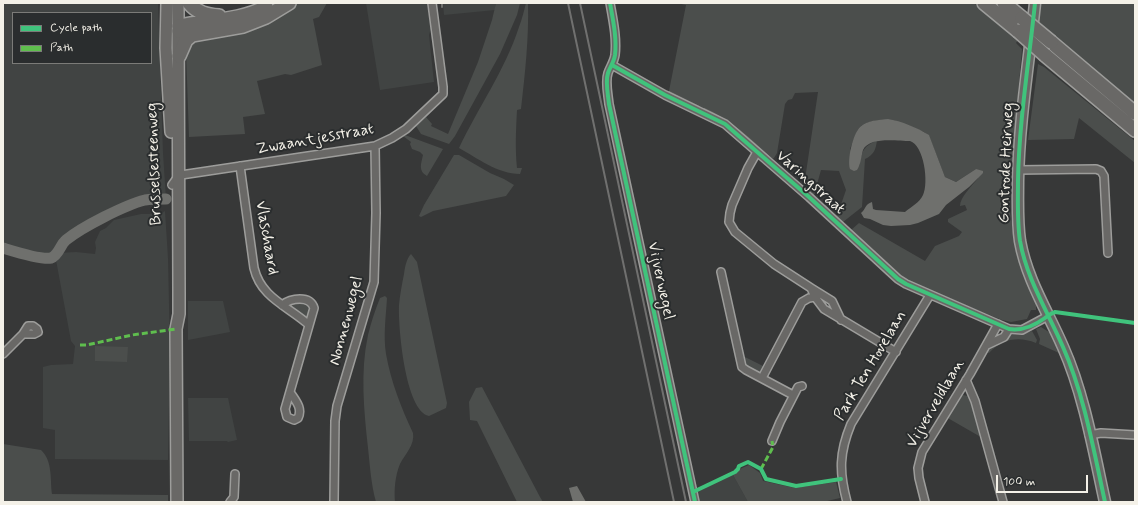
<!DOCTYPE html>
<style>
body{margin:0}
#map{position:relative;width:1138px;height:505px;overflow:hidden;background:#373838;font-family:Mynerve,sans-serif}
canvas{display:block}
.frame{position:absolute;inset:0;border:4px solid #f4f1e8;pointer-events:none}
.legend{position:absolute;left:12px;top:12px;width:140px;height:52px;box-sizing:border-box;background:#2a2d2e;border:1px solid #7b7b78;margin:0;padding:5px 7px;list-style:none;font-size:12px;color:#f4f1e8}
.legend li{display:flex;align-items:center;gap:8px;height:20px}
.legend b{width:20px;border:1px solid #7b7b78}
.scale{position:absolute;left:996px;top:475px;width:92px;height:18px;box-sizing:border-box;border:2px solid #f4f1e8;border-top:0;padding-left:5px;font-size:12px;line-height:14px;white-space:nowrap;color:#f4f1e8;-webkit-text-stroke:3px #2a2d2e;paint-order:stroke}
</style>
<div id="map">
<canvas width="1138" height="505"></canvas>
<div class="frame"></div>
<ul class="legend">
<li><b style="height:5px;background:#40c37c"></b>Cycle path</li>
<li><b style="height:5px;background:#5fbe4e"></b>Path</li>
</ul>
<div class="scale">100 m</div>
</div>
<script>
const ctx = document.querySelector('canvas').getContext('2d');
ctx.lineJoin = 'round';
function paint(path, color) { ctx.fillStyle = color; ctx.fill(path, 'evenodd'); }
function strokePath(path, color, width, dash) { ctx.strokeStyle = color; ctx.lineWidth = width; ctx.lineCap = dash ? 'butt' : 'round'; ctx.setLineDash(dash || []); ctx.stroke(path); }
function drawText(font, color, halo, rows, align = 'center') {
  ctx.font = font + ' Mynerve,sans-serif'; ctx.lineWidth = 4; ctx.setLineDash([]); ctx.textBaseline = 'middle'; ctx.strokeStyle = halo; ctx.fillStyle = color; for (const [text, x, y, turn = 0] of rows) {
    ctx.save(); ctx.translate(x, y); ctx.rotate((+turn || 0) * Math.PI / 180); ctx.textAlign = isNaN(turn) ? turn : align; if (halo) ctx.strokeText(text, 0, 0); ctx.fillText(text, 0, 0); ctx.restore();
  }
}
const built = new Path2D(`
 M 3,3 L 158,3 L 163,153 L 166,199 L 148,200 L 114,212 L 86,227 L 67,240 L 61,245 L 57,254 L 51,258 L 41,258 L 3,248 ZM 13,13 L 151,13 L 151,63 L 13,63 Z
 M 366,3 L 427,3 L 431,28 L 429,35 L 434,82 L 380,90 Z
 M 443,3 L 496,3 L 495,10 L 444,15 Z
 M 165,211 L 168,258 L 170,350 L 168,460 L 55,459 L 55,430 L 43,428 L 43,367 L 51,365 L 73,364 L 75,346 L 71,341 L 56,260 L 58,253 L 76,252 L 95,254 L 96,248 L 95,242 L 100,231 L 106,228 L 114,220 L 141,214 L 160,214 Z
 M 188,301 L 223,301 L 230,332 L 188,340 Z
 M 188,398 L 228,398 L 237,440 L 228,442 L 227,441 L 189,441 Z
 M 732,474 L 733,475 L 748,502 L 700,502 L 697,491 Z`);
const green = new Path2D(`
 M 296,3 L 327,3 L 319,17 L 313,19 L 322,65 L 291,75 L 285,74 L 257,81 L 265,114 L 243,117 L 245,134 L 189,137 L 186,51 L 188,45 L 194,41 L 288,10 Z
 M 496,3 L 520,3 L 517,15 L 500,54 L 455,136 L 449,144 L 421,134 L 416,126 L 426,117 L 432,124 L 431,126 L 448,134 L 478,62 L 492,20 Z
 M 526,3 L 528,3 C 529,38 525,74 521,109 L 517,110 C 516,129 515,148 517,168 L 522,168 L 520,174 C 498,174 477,158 459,148 C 478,108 505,70 519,27 C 522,19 524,11 526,3 Z
 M 676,3 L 974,3 L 1018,40 L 1016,43 L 1022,49 L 1010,185 L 1010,212 L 1016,250 L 1024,275 L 1036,304 L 1036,310 L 1031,310 L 1027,319 L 1011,322 L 1002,320 L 909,282 L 897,273 L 851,230 L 859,223 L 925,261 L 935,246 L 959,236 L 962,232 L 948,222 L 948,219 L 967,210 L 965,205 L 960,206 C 960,197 972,186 978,178 L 976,169 L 956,182 L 945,177 L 929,136 L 924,132 L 893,120 C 883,119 866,120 859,128 C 855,134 853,142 850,149 L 859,166 C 863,150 862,148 877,140 C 876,149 874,155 865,159 L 862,207 L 843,222 L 837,216 L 846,190 L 839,171 L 821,170 L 814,195 L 804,186 L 818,92 L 795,93 L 792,99 L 788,100 L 785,104 L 777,153 L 774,158 L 772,159 L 728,121 L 669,91 L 686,5 Z
 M 1039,3 L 1135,3 L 1135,103 L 1037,21 Z
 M 1038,64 L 1044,67 L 1135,141 L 1135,163 L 1079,118 L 1074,139 L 1028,140 Z
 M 405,135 L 443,149 L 427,176 C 418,171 421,164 423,155 L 420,152 L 412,149 L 410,144 L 411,142 L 403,136 Z
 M 454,155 L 459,155 L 490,173 L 504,179 L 514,185 L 506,196 L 433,211 L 421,217 L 419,216 L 424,205 Z
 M 411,254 L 417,262 L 447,403 L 446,408 L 429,416 C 405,411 398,326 399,305 C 400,294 402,284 404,274 C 405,268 406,259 411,254 Z
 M 385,296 L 387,298 C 386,316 383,335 386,354 C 391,382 401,407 413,433 C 415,445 405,454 400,464 C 395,476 394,490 395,502 L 376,502 C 371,484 370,466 368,448 C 364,411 360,372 368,335 C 371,323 375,310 380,298 Z
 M 290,302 L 306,302 L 312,307 L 308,316 L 304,316 L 288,305 Z
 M 1041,327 L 1052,334 L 1061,352 L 1059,353 L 1039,344 L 1040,339 L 1036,329 Z
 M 1032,331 L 1037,340 L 1036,343 C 1018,336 1002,339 989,353 L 986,352 C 993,344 1003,342 1010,334 L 1022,335 Z
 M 95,346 L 128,347 L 127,362 L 95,361 Z
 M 741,355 L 765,367 L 763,370 L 757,372 L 746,367 Z
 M 482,387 L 540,497 L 543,502 L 517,502 L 477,421 L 470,420 L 469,402 L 476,388 Z
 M 963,395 L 968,396 L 972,401 L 981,435 L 979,436 L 946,417 L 959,397 Z
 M 3,444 L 41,450 C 53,461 50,480 52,494 L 168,495 L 168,502 L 3,502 Z
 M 749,465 L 760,473 L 763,481 L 795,488 L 836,482 L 840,498 L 823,502 L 748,502 L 733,475 L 742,468 Z`);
const water = new Path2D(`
 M 888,119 C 901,121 918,128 929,135 L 945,177 L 956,182 L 976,169 L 983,171 L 983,173 L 969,187 L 946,205 L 939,214 L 918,223 L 910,225 L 891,226 L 883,225 L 870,219 L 864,218 L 861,213 C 866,209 865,204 872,202 L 873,209 L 876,210 L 905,212 C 911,207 920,202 923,195 C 929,183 924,145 910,141 C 898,141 869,136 863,150 C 861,157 861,164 857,170 L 854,171 L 850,169 C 847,159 853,134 860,127 C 867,120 879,120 888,119 Z
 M 577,486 L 586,502 L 573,502 L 569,488 Z`);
const stream = new Path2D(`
 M 442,3 L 442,7
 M 669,92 L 699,107
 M 704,109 C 731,121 747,137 768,156`);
const river = new Path2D(`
 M 3,248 C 13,251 41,260 51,258 C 59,255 60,245 66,240 C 82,227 125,205 145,200 C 152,199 160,199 166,199`);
const street = new Path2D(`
 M 610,3 C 613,20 617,38 615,55 C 614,62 610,67 608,73 C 605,82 608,94 609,104 L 695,502
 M 612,65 L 665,95 L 725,124 L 809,197 L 898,279 L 906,284 L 1009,329 L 1022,330 L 1048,316
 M 757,152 L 748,168 L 732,205 L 730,213 L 729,222 L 735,232 L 774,264 L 811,288 L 815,297 L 824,309 L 896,352
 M 240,166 L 254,268 C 261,298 288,306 309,325
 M 1018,170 L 1096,169 L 1101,171 L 1104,176 L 1108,253
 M 172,185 L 177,178 L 181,175 L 375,146 L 392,138 L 406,129 L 443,94 L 443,87 L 432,3
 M 721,272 L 742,367 L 746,370 L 793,395
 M 811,288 L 832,301 L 841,320
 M 282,305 C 291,298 310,295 314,308 L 285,409 L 287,417 L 294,420 L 298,418 C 303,408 295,400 290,392
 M 987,345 L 1004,337 L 1009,329
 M 3,354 L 23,334 L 28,326 L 33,326 L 37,329 L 38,332 L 34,334 L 23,334
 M 762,378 L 802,302 L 809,298 L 815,297
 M 966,380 L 975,401 L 1003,502
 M 1089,435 L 1101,433 L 1135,435
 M 772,441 L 780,422 L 798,387 L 802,386
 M 230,502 L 234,497 L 235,474
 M 334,502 L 335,421 L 337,406 L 374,282 L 376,213 L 375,146
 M 847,502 C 839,472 839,453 851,424 L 930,295
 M 925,502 L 919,478 L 918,468 L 922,452 L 970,374 L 998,324`);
const secondary = new Path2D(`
 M 1035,3 C 1029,62 1019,121 1018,181 C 1018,201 1017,221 1020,241 C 1027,280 1048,312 1063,347 C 1084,394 1094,452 1105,502`);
const primary = new Path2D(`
 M 167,3 L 166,48 L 171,132
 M 177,502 L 176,329 L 179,314 L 179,292 L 178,3`);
const highway = new Path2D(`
 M 189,3 C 197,13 207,15 219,16
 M 984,3 L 1018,31
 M 1004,3 L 1022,18
 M 179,26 C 208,20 240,21 266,7
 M 179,31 L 192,35 L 243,26 L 266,17 L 289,3
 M 1051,42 L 1135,113
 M 1045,55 L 1135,130
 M 179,56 L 186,40 L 192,35`);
const rail = new Path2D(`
 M 568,3 L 674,502
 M 580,3 L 686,502`);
const highwayBridge = new Path2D(`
 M 1022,18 L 1051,42
 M 1018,31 L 1045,55`);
const quiet = new Path2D(`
 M 80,345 L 87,345 L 132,335 L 176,329
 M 761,469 L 773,447 L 772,441`);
const cycleway = new Path2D(`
 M 610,3 C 613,20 617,38 615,55 C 614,62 610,67 608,73 C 605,82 608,94 609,104 L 695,502
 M 1035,3 C 1029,62 1019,121 1018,181 C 1018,201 1017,221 1020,241 C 1027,280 1048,312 1063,347 C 1084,394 1094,452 1105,502
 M 612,65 L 665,95 L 725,124 L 809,197 L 898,279 L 906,284 L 1009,329 C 1022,331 1034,326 1045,318 C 1049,315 1051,313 1055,312 L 1135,323
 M 693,492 L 735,472 L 738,469 L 739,466 L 748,462 L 761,469 L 766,479 L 796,486 L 841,479`);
const streetNames = [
 ["Zwaantjesstraat",315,140,-10],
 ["Gontrode Heirweg",1007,163,-88],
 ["Brusselsesteenweg",155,164,-92],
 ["Varingstraat",810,183,42],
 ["Vlaschaard",266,238,80],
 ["Vijverwegel",660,281,78],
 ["Nonnenwegel",347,321,-75],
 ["Park Ten Hovelaan",871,366,-59],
 ["Vijverveldlaan",936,404,-60]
];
paint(built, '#414443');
paint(green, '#4b4e4c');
paint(water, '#6f706d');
strokePath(stream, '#6f706d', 2);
strokePath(river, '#6f706d', 11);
strokePath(street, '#9d9d9b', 10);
strokePath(secondary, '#9d9d9b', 13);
strokePath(primary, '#9d9d9b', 14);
strokePath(highway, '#9d9d9b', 16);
strokePath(street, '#696866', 7);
strokePath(secondary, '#696866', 10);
strokePath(primary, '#696866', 11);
strokePath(highway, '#696866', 13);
strokePath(rail, '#70706f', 2);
strokePath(highwayBridge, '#9d9d9b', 16, []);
strokePath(highwayBridge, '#696866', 13);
strokePath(quiet, '#5fbe4e', 3, [6, 3]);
strokePath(cycleway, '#40c37c', 4);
drawText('16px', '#f4f1e8', '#2a2d2e', streetNames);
</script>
